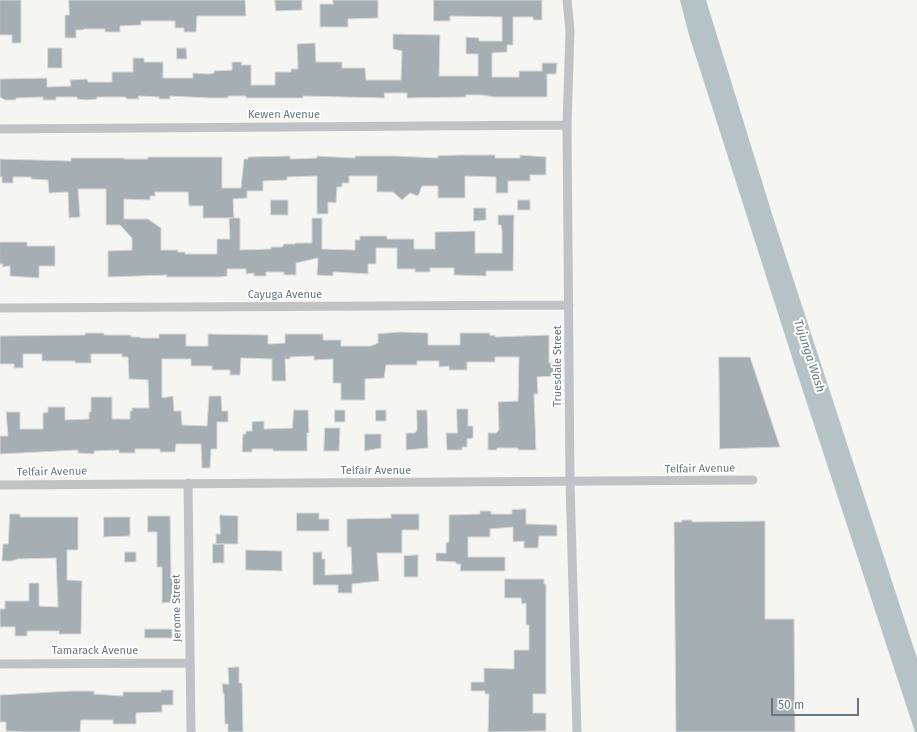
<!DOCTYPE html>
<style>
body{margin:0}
#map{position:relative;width:917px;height:732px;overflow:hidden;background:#f5f5f2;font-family:"Fira Sans",sans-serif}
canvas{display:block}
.scale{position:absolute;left:771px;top:698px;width:88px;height:18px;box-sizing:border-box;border:2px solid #657882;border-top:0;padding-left:5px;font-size:12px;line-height:14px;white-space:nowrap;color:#657882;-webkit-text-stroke:3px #fff;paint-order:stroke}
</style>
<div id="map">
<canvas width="917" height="732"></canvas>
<div class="scale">50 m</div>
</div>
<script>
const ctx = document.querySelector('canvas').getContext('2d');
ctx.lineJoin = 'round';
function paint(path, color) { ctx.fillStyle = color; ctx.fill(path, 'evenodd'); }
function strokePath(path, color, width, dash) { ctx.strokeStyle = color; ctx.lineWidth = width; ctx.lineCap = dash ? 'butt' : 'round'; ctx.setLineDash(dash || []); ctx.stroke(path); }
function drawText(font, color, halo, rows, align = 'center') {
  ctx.font = font + ' "Fira Sans",sans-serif'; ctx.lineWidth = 4; ctx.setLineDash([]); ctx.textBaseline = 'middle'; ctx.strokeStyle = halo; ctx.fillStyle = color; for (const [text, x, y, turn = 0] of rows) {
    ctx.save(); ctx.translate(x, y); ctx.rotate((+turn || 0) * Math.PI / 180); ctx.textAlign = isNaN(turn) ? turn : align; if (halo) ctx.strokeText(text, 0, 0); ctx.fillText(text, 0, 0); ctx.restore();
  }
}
const water = new Path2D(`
 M 680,0 L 706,0 L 773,217 L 917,658 L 917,732 L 915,732 L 798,376 L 689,35 Z`);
const building = new Path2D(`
 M 0,0 L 21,0 L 21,43 L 12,43 L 12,35 L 0,35 Z
 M 69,0 L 245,0 L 246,16 L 197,16 L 196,32 L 184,32 L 184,28 L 175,28 L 175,21 L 141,21 L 141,25 L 120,26 L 120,32 L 105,32 L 105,29 L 84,29 L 83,30 L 76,30 L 76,38 L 65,38 L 65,15 L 69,15 Z
 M 275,0 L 302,0 L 302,10 L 276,11 Z
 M 333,0 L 378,0 L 378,18 L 348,19 L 348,27 L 320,27 L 320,4 L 333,4 Z
 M 434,0 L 542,0 L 542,20 L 533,20 L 533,17 L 513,17 L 513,45 L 507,45 L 507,52 L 492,53 L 492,77 L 519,77 L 519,71 L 542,71 L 542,63 L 557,63 L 556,74 L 547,74 L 547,97 L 494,97 L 482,95 L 466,95 L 466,97 L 407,98 L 407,93 L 384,93 L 385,98 L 303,96 L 303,98 L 246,98 L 246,96 L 228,96 L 228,98 L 209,98 L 170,96 L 170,99 L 159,99 L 159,97 L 138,96 L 139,99 L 127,99 L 125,97 L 97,97 L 97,99 L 86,100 L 77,99 L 77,97 L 56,97 L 56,100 L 43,100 L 43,97 L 16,98 L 16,100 L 5,100 L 0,97 L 0,79 L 47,78 L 47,87 L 71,86 L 70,80 L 87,79 L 88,82 L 112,82 L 112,72 L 133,72 L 133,58 L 144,58 L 144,62 L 163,62 L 163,78 L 193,78 L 193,73 L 210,74 L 214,73 L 214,71 L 232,70 L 232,62 L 242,62 L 241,65 L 251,65 L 251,85 L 275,85 L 275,72 L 291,72 L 291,69 L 298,69 L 297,44 L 315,43 L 316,62 L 342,62 L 342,68 L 365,68 L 366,80 L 401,80 L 402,51 L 393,49 L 393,34 L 440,35 L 439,76 L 478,76 L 478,54 L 466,54 L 466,37 L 479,38 L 479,41 L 502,41 L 502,17 L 450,16 L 450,21 L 434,21 Z
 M 48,48 L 62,48 L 62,68 L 48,68 Z
 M 177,48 L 186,48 L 187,59 L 177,59 Z
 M 461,155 L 495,155 L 495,158 L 520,158 L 520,155 L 546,157 L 546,175 L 530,175 L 530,181 L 508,181 L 508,193 L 496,193 L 496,177 L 465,176 L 465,198 L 438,198 L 438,186 L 422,186 L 418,196 L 410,193 L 402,200 L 393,192 L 377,192 L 377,176 L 349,176 L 349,183 L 342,183 L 342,187 L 337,187 L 336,203 L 328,202 L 328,214 L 317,214 L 317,176 L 287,177 L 287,180 L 263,181 L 263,191 L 247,191 L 247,198 L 233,199 L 234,218 L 240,218 L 240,250 L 271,249 L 271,247 L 282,247 L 284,244 L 295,244 L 295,243 L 312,243 L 312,218 L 322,218 L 322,249 L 355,250 L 355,240 L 360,240 L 360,236 L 387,236 L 387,239 L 414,239 L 414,249 L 435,249 L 435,232 L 475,231 L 475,253 L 502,253 L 502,230 L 501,225 L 498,225 L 498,215 L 514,215 L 513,271 L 486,271 L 486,276 L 454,275 L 454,268 L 430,268 L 430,272 L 415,272 L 415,269 L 397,269 L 397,248 L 376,248 L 376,264 L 368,264 L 368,274 L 336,272 L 333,272 L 333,276 L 317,275 L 318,258 L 296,263 L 296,275 L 284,275 L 284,272 L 266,272 L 266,276 L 254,276 L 254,273 L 246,274 L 246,269 L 227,269 L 227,276 L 220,277 L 166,277 L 167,275 L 108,277 L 108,251 L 132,250 L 132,238 L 120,225 L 106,225 L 106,189 L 78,189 L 80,217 L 69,218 L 68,192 L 49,193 L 48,180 L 31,179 L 31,177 L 13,177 L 13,183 L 2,183 L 2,177 L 0,177 L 0,159 L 71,161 L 71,158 L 124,158 L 124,159 L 148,159 L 148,157 L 222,157 L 222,188 L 241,188 L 244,159 L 248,159 L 248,157 L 290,156 L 290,159 L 317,158 L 317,156 L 355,158 L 355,156 L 396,156 L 438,158 L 438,156 ZM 155,192 L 188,192 L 189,206 L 203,206 L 203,218 L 233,218 L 229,218 L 230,239 L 217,239 L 217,254 L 185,254 L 185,252 L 178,252 L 178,250 L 161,250 L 161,228 L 148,219 L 124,219 L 124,199 L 150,200 L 150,196 L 155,196 Z
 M 271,200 L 288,200 L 288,215 L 271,215 Z
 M 518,200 L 530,200 L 530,210 L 518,210 Z
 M 474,208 L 486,208 L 486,220 L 474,221 Z
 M 0,242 L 27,242 L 27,246 L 55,246 L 55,266 L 39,266 L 39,278 L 10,276 L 10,266 L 2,267 L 3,264 L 0,264 Z
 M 401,332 L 428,333 L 428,345 L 460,345 L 460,333 L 490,333 L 490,336 L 495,335 L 495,337 L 549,335 L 549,363 L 556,363 L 556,376 L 537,377 L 538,394 L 534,394 L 536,450 L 518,450 L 518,448 L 497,448 L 497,450 L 488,450 L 488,433 L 496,433 L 499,430 L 498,402 L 518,401 L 519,357 L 495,357 L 495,362 L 467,362 L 467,370 L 449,370 L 449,366 L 439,367 L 439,361 L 417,361 L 417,365 L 386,365 L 384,378 L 365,379 L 365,400 L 341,400 L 341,383 L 333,383 L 333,359 L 314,360 L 314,356 L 290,357 L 290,359 L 285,359 L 286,381 L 272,381 L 272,359 L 241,358 L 240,375 L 230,375 L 230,370 L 212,370 L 212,366 L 191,366 L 191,359 L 162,359 L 162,398 L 173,396 L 174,411 L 181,411 L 182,425 L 207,426 L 209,396 L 221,396 L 222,411 L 228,411 L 228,422 L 217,422 L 217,449 L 211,449 L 210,468 L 202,468 L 201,444 L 176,444 L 175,452 L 160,452 L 160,449 L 135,449 L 135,453 L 119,453 L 119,450 L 94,451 L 94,454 L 78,453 L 78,450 L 0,454 L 0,436 L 8,436 L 6,412 L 20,412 L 20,429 L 43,429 L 43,413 L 48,412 L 48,407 L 65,407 L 65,420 L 89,419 L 89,412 L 91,412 L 91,397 L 112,397 L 112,419 L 130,419 L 130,411 L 132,411 L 132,408 L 149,408 L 148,380 L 129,379 L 128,357 L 122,357 L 122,354 L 91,354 L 91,363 L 75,363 L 75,361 L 42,361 L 42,354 L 23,354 L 23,368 L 14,368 L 14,364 L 0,364 L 0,336 L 85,335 L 85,333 L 104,333 L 104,335 L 131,335 L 131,337 L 140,337 L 140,338 L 159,338 L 159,334 L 186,334 L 186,346 L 208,346 L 208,334 L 268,335 L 268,344 L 285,343 L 285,334 L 323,334 L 323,340 L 341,340 L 341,346 L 371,346 L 378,343 L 378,334 Z
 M 719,357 L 750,357 L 780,447 L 720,449 Z
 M 457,409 L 468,409 L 468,426 L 473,426 L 473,438 L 467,439 L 467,447 L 462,447 L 462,450 L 447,450 L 446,433 L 457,433 Z
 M 294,410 L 308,410 L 309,433 L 307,433 L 307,451 L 273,451 L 273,449 L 252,449 L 252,452 L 242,452 L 243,434 L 246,434 L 246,431 L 252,431 L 252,422 L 264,421 L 264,429 L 292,428 Z
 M 335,410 L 345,410 L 345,422 L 335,422 Z
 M 376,410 L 386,410 L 386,421 L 376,421 Z
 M 417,410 L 427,410 L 428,448 L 406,450 L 406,433 L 415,433 L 417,430 Z
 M 325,428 L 340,428 L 339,451 L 324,451 Z
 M 365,434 L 381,434 L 381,448 L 365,451 Z
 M 526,509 L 526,524 L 557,525 L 557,536 L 539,536 L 538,548 L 524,548 L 524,541 L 513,542 L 513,527 L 490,529 L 490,537 L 468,537 L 468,557 L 505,557 L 505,571 L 460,571 L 461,564 L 456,564 L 456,562 L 436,561 L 436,553 L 446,553 L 446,543 L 449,542 L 449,515 L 480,514 L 480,511 L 491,511 L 491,514 L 512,514 L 512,510 Z
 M 297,513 L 319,513 L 319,519 L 329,519 L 329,531 L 297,531 Z
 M 10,514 L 20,514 L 20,517 L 78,517 L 78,550 L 67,550 L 67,580 L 82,581 L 81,634 L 59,634 L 59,631 L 27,631 L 27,636 L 15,636 L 15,627 L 0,627 L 0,609 L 5,609 L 5,601 L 29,601 L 29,583 L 39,583 L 39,606 L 58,607 L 56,558 L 18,559 L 12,561 L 2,561 L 3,544 L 8,544 Z
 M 391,514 L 419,514 L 419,530 L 402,530 L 402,553 L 377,553 L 379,581 L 352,584 L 352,593 L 338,593 L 338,585 L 313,585 L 313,552 L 322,552 L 322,559 L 325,559 L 325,575 L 352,574 L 351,547 L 347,547 L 347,519 L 391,518 Z
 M 220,515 L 238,516 L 238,544 L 216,544 L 216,534 L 220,534 Z
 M 148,516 L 170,516 L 171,574 L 174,574 L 172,602 L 162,603 L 162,567 L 157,567 L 157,532 L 148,532 Z
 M 104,517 L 130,517 L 130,536 L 104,537 Z
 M 682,520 L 692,520 L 692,522 L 765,521 L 765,619 L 794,619 L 795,732 L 676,732 L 674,522 L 682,522 Z
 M 213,544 L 224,544 L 224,563 L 213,563 Z
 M 246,550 L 282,551 L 282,571 L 246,570 Z
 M 125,552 L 136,552 L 136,562 L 125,562 Z
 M 418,555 L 418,577 L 404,577 L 404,556 Z
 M 505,579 L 544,579 L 544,584 L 546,584 L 546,694 L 533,694 L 533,713 L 546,713 L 546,731 L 488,732 L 489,694 L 485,694 L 485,691 L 471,691 L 471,682 L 484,682 L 484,668 L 514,669 L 514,650 L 529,650 L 529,625 L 526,625 L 526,603 L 522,604 L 521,598 L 505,598 Z
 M 145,629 L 172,629 L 172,638 L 145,638 Z
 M 239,667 L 239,683 L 242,683 L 243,732 L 228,732 L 228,724 L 225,724 L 224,693 L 223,693 L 222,684 L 229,684 L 228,668 Z
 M 161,690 L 173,690 L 173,705 L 162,705 L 162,712 L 136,713 L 136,724 L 113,724 L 113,720 L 81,720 L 80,732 L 27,732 L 6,731 L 6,722 L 0,722 L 0,695 L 71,691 L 94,691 L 94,694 L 123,696 L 123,692 L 161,692 Z`);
const street = new Path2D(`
 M 567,0 L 570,31 L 567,125 L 570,482 L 577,732
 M 0,129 L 567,125
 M 0,308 L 569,305
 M 188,483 L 191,732
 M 0,485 L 753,480
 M 0,664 L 190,663`);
const streetNames = [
 ["Kewen Avenue",284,115],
 ["Cayuga Avenue",285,295],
 ["Truesdale Street",558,366,-90],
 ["Telfair Avenue",700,469,-1],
 ["Telfair Avenue",376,471],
 ["Telfair Avenue",52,472,-1],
 ["Jerome Street",177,608,-91],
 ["Tamarack Avenue",95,651]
];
const waterNames = [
 ["Tujunga Wash",809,356,72]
];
paint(water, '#b5c3c6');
paint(building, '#a5afb3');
strokePath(building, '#d7d7d5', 1);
strokePath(street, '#bfc3c6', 9);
drawText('11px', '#657882', '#fff', streetNames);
drawText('italic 12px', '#617a7f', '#fff', waterNames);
</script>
